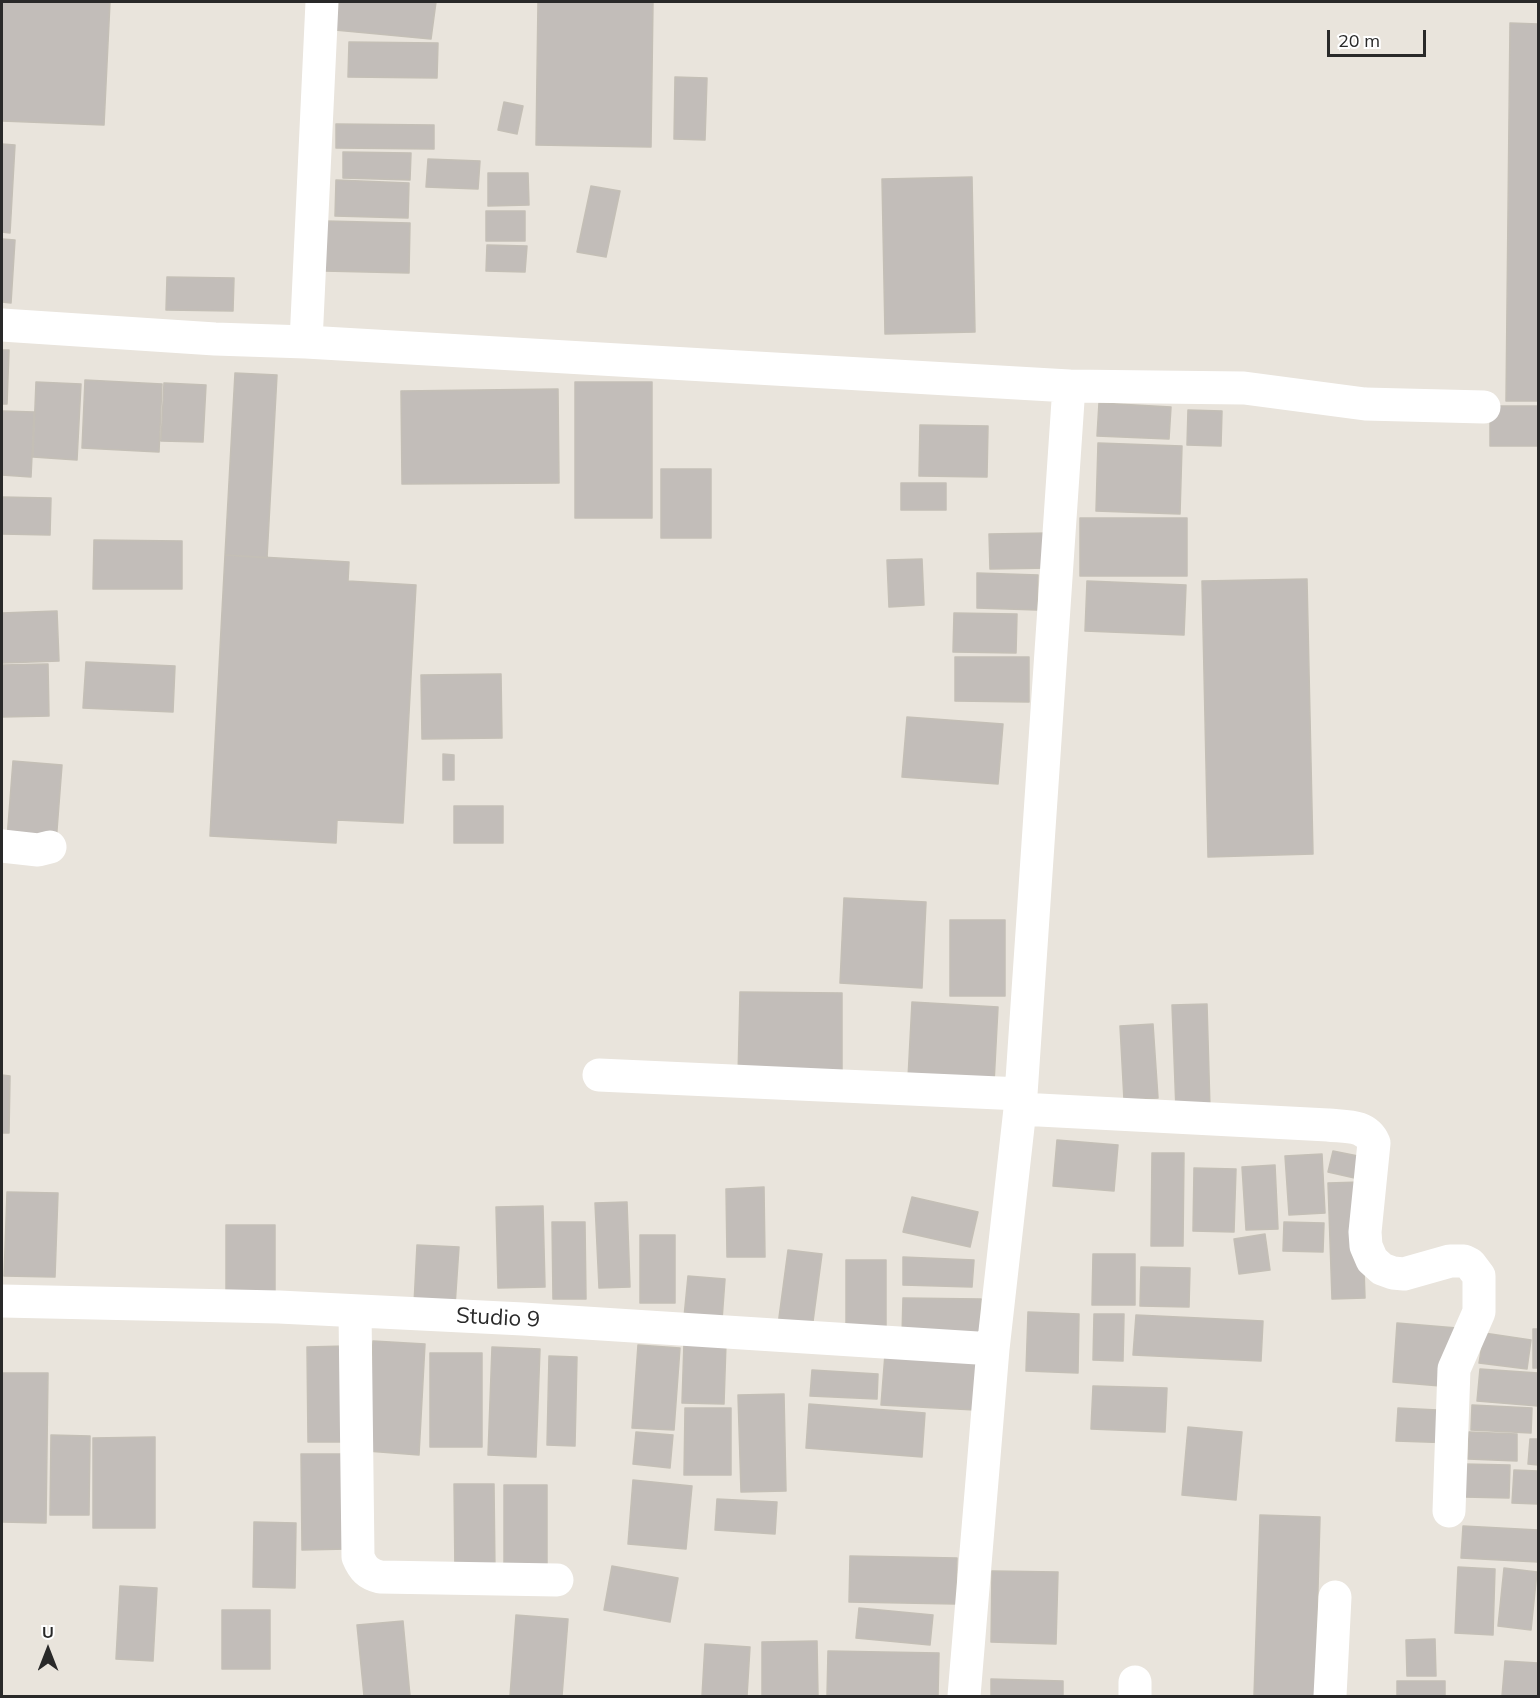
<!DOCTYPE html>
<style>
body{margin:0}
#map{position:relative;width:1540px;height:1698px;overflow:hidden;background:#e9e4dc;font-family:Mulish,sans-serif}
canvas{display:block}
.frame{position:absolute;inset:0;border:3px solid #292929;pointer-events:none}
.north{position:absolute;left:18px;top:1620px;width:60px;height:60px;-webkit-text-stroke:4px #fff;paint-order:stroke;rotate:0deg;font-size:16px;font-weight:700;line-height:24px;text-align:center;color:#292929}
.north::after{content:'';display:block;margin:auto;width:21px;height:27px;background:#292929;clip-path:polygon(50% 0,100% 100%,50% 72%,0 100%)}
.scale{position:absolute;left:1327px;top:30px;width:99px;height:27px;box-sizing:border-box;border:3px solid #292929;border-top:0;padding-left:8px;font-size:18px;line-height:21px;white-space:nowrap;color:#292929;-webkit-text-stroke:4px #fff;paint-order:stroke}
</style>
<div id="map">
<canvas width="1540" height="1698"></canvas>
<div class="frame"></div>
<div class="north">U</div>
<div class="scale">20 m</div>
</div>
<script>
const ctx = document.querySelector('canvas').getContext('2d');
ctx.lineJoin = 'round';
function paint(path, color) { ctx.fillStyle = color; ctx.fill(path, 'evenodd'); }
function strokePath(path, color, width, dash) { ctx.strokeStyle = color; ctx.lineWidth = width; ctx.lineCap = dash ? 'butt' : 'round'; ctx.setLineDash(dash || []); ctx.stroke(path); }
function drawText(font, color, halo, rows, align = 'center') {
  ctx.font = font + ' Mulish,sans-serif'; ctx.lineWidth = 4.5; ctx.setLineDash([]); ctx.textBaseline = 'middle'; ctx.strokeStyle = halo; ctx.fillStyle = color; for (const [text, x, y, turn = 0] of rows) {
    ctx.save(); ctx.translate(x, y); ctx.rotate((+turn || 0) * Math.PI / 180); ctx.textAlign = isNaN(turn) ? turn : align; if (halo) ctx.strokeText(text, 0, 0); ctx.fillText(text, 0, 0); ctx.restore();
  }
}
const building = new Path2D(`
 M 2,2 L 110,2 L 104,125 L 2,121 Z
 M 338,2 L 436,2 L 431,39 L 335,30 Z
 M 538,2 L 653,2 L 651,147 L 536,145 Z
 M 1510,23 L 1538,24 L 1538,401 L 1506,401 Z
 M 349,42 L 438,43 L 437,78 L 348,77 Z
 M 675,77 L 707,78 L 705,140 L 674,139 Z
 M 504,102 L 523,106 L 517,134 L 498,130 Z
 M 336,124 L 434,125 L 434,149 L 336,148 Z
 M 2,144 L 15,145 L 10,233 L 2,232 Z
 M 343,152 L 411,153 L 410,180 L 343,178 Z
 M 428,159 L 480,161 L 478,189 L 426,187 Z
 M 488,173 L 528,173 L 529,205 L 488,206 Z
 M 972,177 L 975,332 L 885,334 L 882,179 Z
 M 336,180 L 409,183 L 408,218 L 335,216 Z
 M 591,186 L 620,191 L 606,257 L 577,252 Z
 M 486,211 L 525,211 L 525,241 L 486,241 Z
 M 325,221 L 410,223 L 409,273 L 324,271 Z
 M 2,239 L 15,240 L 11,303 L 2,302 Z
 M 487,245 L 527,246 L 525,272 L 486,271 Z
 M 167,277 L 234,278 L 233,311 L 166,310 Z
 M 2,350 L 9,350 L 7,404 L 2,404 Z
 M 235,373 L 277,375 L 267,558 L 225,555 Z
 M 85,380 L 162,384 L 159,452 L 82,448 Z
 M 36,382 L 81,384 L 77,460 L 33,457 Z
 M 575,382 L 652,382 L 652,518 L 575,518 Z
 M 164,383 L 206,385 L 203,442 L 161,441 Z
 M 558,389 L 559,483 L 402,484 L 401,391 Z
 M 1099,403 L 1171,407 L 1169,439 L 1097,436 Z
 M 1490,406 L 1538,406 L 1538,446 L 1490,446 Z
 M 1188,410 L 1222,411 L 1221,446 L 1187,445 Z
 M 2,411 L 34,412 L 31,477 L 2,475 Z
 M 920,425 L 988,426 L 987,477 L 919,476 Z
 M 1098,443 L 1182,446 L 1180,514 L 1096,511 Z
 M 661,469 L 711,469 L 711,538 L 661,538 Z
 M 901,483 L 946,483 L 946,510 L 901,510 Z
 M 2,497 L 51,498 L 50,535 L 2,534 Z
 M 1080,518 L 1187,518 L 1187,576 L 1080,576 Z
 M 1050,533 L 1051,568 L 990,569 L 989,534 Z
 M 94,540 L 182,541 L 182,589 L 93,589 Z
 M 225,555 L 349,562 L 348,581 L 416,585 L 403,823 L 337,820 L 336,843 L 210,836 Z
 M 922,559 L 924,605 L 889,607 L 887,560 Z
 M 977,573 L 1038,575 L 1037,610 L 977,608 Z
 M 1307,579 L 1313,854 L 1208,857 L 1202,581 Z
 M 1087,581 L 1186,585 L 1184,635 L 1085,631 Z
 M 57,611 L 59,661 L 2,663 L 2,613 Z
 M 954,613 L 1017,614 L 1016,653 L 953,652 Z
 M 955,657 L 1029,657 L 1029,702 L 955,701 Z
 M 86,662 L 175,666 L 173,712 L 83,708 Z
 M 48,664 L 49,716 L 2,717 L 2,665 Z
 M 501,674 L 502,738 L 422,739 L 421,675 Z
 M 907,717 L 1003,724 L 998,784 L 902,777 Z
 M 443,754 L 454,755 L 454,780 L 443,780 Z
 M 13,761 L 62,765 L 56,843 L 7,839 Z
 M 454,806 L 503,806 L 503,843 L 454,843 Z
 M 844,898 L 926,902 L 922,988 L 840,983 Z
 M 950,920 L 1005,920 L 1005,996 L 950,996 Z
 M 740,992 L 842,993 L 842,1078 L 738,1077 Z
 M 912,1002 L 998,1007 L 994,1083 L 908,1078 Z
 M 1207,1004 L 1210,1109 L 1176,1110 L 1172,1005 Z
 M 1153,1024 L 1158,1098 L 1124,1100 L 1120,1026 Z
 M 2,1075 L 10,1076 L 9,1133 L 2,1133 Z
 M 1057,1140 L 1118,1145 L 1114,1191 L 1053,1186 Z
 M 1333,1151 L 1363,1157 L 1359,1179 L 1328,1172 Z
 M 1152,1153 L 1184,1153 L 1183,1246 L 1151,1246 Z
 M 1322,1154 L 1325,1213 L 1289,1215 L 1285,1156 Z
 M 1275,1165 L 1278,1229 L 1246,1230 L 1242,1167 Z
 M 1194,1168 L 1236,1169 L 1234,1232 L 1193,1231 Z
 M 1361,1182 L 1365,1298 L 1332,1299 L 1328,1183 Z
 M 764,1187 L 765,1257 L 727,1257 L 726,1189 Z
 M 7,1192 L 58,1193 L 55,1277 L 4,1276 Z
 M 912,1197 L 978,1212 L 970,1247 L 903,1232 Z
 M 627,1202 L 630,1287 L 599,1288 L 595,1203 Z
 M 543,1206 L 545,1287 L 498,1288 L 496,1207 Z
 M 552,1222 L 585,1222 L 586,1299 L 553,1299 Z
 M 1284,1222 L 1324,1223 L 1323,1252 L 1283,1251 Z
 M 226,1225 L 275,1225 L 275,1293 L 226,1293 Z
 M 1265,1234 L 1270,1270 L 1239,1274 L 1234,1239 Z
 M 640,1235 L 675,1235 L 675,1303 L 640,1303 Z
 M 417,1245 L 459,1247 L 455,1306 L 414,1304 Z
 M 788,1250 L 822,1254 L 812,1329 L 778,1325 Z
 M 1093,1254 L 1135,1254 L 1135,1305 L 1092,1305 Z
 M 903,1257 L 974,1260 L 972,1287 L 903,1285 Z
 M 846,1260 L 886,1260 L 886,1327 L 846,1327 Z
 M 1141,1267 L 1190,1268 L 1189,1307 L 1140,1306 Z
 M 688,1276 L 725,1279 L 722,1320 L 684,1317 Z
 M 903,1298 L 981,1299 L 980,1337 L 902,1336 Z
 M 1028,1312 L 1079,1314 L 1078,1373 L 1026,1371 Z
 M 1094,1314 L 1124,1314 L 1123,1361 L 1093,1360 Z
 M 1136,1315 L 1263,1321 L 1261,1361 L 1133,1355 Z
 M 1397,1323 L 1457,1328 L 1452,1387 L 1393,1382 Z
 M 1533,1329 L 1538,1329 L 1538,1368 L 1533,1368 Z
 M 1484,1333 L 1531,1340 L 1527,1369 L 1479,1363 Z
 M 373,1341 L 425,1344 L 419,1455 L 367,1451 Z
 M 684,1342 L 726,1343 L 724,1404 L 682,1403 Z
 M 638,1345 L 680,1348 L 674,1430 L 632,1428 Z
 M 346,1346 L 347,1442 L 308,1442 L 307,1347 Z
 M 492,1347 L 540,1349 L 536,1457 L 488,1455 Z
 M 430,1353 L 482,1353 L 482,1447 L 430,1447 Z
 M 885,1354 L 978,1359 L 975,1410 L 881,1405 Z
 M 549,1356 L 577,1357 L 575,1446 L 547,1445 Z
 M 1480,1369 L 1538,1373 L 1538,1406 L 1477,1401 Z
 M 812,1370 L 878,1374 L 877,1399 L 810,1396 Z
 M 2,1373 L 48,1373 L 46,1523 L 2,1522 Z
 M 1093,1386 L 1167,1388 L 1165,1432 L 1091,1429 Z
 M 784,1394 L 786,1491 L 741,1492 L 738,1395 Z
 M 809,1404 L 925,1413 L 922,1457 L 806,1448 Z
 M 1472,1405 L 1532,1408 L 1531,1433 L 1471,1430 Z
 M 685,1408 L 731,1408 L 731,1475 L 684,1475 Z
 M 1398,1408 L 1457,1411 L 1455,1443 L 1396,1441 Z
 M 1188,1427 L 1242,1432 L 1236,1500 L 1182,1495 Z
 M 636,1432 L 673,1435 L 670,1468 L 633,1464 Z
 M 1469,1432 L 1517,1434 L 1517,1461 L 1468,1459 Z
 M 51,1435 L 90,1436 L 89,1515 L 50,1515 Z
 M 155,1437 L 155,1528 L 93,1528 L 93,1438 Z
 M 1530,1439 L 1538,1439 L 1538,1465 L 1528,1464 Z
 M 301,1454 L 348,1454 L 348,1549 L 302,1550 Z
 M 1464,1464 L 1510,1465 L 1509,1498 L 1464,1497 Z
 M 1514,1470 L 1538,1471 L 1538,1504 L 1512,1503 Z
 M 633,1480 L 692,1486 L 686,1549 L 628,1544 Z
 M 454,1484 L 494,1484 L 495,1574 L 455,1575 Z
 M 504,1485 L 547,1485 L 547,1565 L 504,1565 Z
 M 717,1499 L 777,1502 L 775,1534 L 715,1530 Z
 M 1260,1515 L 1320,1517 L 1315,1696 L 1254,1696 Z
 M 254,1522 L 296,1523 L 295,1588 L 253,1587 Z
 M 1463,1526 L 1538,1530 L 1538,1562 L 1461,1558 Z
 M 850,1556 L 957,1558 L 956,1604 L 849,1602 Z
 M 612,1566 L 678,1578 L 670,1622 L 604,1610 Z
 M 1458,1567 L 1495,1569 L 1493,1635 L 1455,1633 Z
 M 1504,1568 L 1537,1572 L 1531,1630 L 1498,1626 Z
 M 992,1571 L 1058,1572 L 1056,1644 L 991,1642 Z
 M 120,1586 L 157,1588 L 153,1661 L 116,1659 Z
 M 859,1608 L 933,1615 L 930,1645 L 856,1638 Z
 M 222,1610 L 270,1610 L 270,1669 L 222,1669 Z
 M 516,1615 L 568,1619 L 562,1696 L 510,1696 Z
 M 403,1621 L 410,1696 L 364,1696 L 357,1625 Z
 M 1435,1639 L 1436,1676 L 1407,1676 L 1406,1640 Z
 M 817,1641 L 818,1696 L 762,1696 L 762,1642 Z
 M 705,1644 L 750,1647 L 747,1696 L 702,1696 Z
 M 828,1651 L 939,1653 L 938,1696 L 827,1696 Z
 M 1505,1661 L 1538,1663 L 1538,1696 L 1502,1696 Z
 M 991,1679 L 1063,1681 L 1063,1696 L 991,1696 Z
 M 1397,1681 L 1445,1681 L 1445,1696 L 1397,1696 Z`);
const minor = new Path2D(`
 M 2,325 L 215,339 L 306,342 L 1069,386 L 1244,388 L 1365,404 L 1484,407
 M 306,342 L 322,2
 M 2,846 L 38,850 L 50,847
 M 599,1075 L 1021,1094
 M 1020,1109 L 1328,1125 C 1345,1127 1366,1124 1374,1143 L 1365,1232 L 1366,1246 L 1372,1260 L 1382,1269 L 1393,1273 L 1404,1274 L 1450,1261 L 1464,1261 L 1470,1264 L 1479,1276 L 1479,1312 L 1454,1369 L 1449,1511
 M 2,1301 L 279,1307 L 523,1319 L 993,1349
 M 355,1311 L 358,1557 C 363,1569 368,1574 380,1577 L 557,1580
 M 964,1696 L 993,1349 L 1020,1109 L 1069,386
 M 1135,1696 L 1135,1682
 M 1330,1696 L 1335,1597`);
const streetNames = [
 ["Studio 9",498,1318,3]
];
paint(building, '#c2bdb9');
strokePath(building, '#c4bfb6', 1.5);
strokePath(minor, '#fff', 33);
drawText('22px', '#292929', '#fff', streetNames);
</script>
